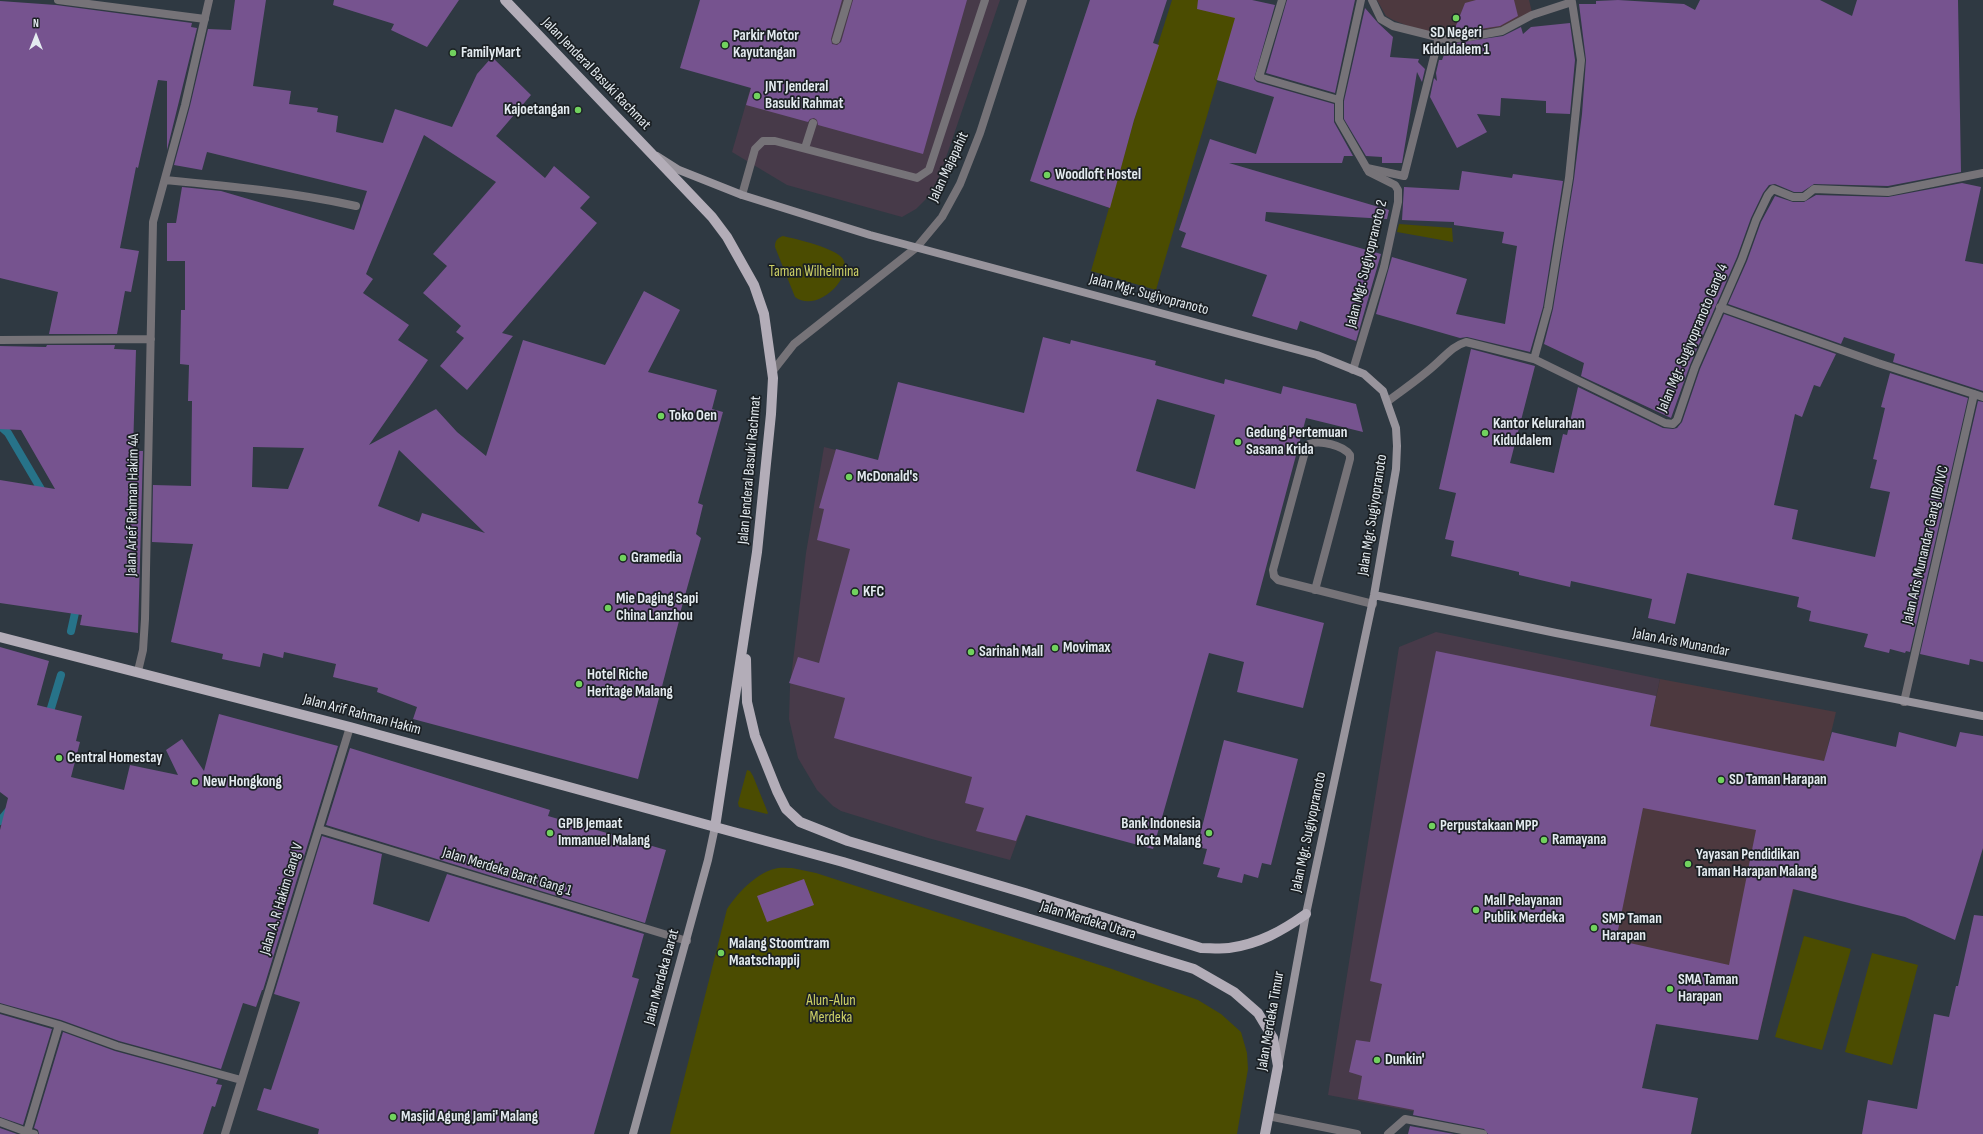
<!DOCTYPE html>
<style>
body{margin:0}
#map{position:relative;width:1983px;height:1134px;overflow:hidden;background:#2f3942;font-family:"Sofia Sans Condensed",sans-serif}
canvas{display:block}
.north{position:absolute;left:16px;top:16px;width:40px;height:40px;-webkit-text-stroke:3px #1b2024;paint-order:stroke;rotate:0deg;font-size:11px;font-weight:700;line-height:16px;text-align:center;color:#e4ebf0}
.north::after{content:'';display:block;margin:auto;width:14px;height:18px;background:#e4ebf0;clip-path:polygon(50% 0,100% 100%,50% 72%,0 100%)}
</style>
<div id="map">
<canvas width="1983" height="1134"></canvas>
<div class="north">N</div>
</div>
<script>
const ctx = document.querySelector('canvas').getContext('2d');
ctx.lineJoin = 'round';
function paint(path, color) { ctx.fillStyle = color; ctx.fill(path, 'evenodd'); }
function strokePath(path, color, width, dash) { ctx.strokeStyle = color; ctx.lineWidth = width; ctx.lineCap = dash ? 'butt' : 'round'; ctx.setLineDash(dash || []); ctx.stroke(path); }
function drawText(font, color, halo, rows, align = 'center') {
  ctx.font = font + ' "Sofia Sans Condensed",sans-serif'; ctx.lineWidth = 3.5; ctx.setLineDash([]); ctx.textBaseline = 'middle'; ctx.strokeStyle = halo; ctx.fillStyle = color; for (const [text, x, y, turn = 0] of rows) {
    ctx.save(); ctx.translate(x, y); ctx.rotate((+turn || 0) * Math.PI / 180); ctx.textAlign = isNaN(turn) ? turn : align; if (halo) ctx.strokeText(text, 0, 0); ctx.fillText(text, 0, 0); ctx.restore();
  }
}
const commercial = new Path2D(`
 M 776,0 L 1000,0 L 940,175 L 928,197 L 916,209 L 902,217 L 787,185 L 732,152 Z
 M 824,447 L 888,463 L 1043,770 L 1010,860 L 928,838 L 841,811 L 833,806 L 817,790 L 798,758 L 789,719 L 790,686 L 806,553 Z
 M 1436,632 L 1660,679 L 1625,838 L 1549,1006 L 1656,1024 L 1632,1134 L 1532,1134 L 1328,1095 L 1399,647 Z`);
const education = new Path2D(`
 M 1377,0 L 1529,0 L 1532,12 L 1501,27 L 1457,34 L 1443,33 L 1418,30 L 1393,20 L 1386,16 Z
 M 1660,679 L 1836,712 L 1758,1040 L 1549,1006 L 1626,838 Z`);
const green = new Path2D(`
 M 1172,0 L 1241,0 L 1156,290 L 1091,271 L 1134,120 Z
 M 1399,224 L 1452,228 L 1453,242 L 1397,232 Z
 M 783,236 C 796,239 836,248 843,259 C 854,277 817,314 795,297 L 775,247 C 775,241 777,238 783,236 Z
 M 747,770 L 750,771 L 753,776 L 768,813 L 767,814 L 739,807 L 738,803 Z
 M 792,868 L 816,873 L 1112,969 L 1198,1000 L 1221,1014 L 1241,1032 L 1247,1053 L 1248,1069 L 1237,1134 L 670,1134 L 727,909 C 737,894 755,874 774,869 C 779,867 787,868 792,868 Z
 M 1804,936 L 1851,949 L 1822,1050 L 1775,1037 Z
 M 1872,953 L 1918,965 L 1892,1065 L 1845,1052 Z`);
const stream = new Path2D(`
 M 0,426 L 8,433 L 45,496
 M 71,631 L 77,604
 M 48,718 L 61,675
 M 0,821 L 10,809`);
const building = new Path2D(`
 M 235,0 L 266,0 L 253,86 L 291,91 L 289,104 L 318,108 L 317,112 L 338,116 L 336,132 L 383,143 L 395,109 L 452,127 L 477,74 L 492,57 L 531,95 L 496,136 L 545,178 L 554,166 L 590,197 L 580,208 L 597,223 L 502,333 L 513,336 L 467,390 L 440,366 L 464,338 L 456,332 L 461,326 L 423,293 L 447,266 L 433,254 L 496,182 L 424,135 L 366,274 L 373,279 L 363,293 L 409,325 L 398,340 L 428,360 L 369,445 L 436,409 L 457,432 L 486,456 L 523,340 L 605,365 L 644,291 L 680,310 L 648,372 L 717,390 L 712,409 L 723,412 L 698,503 L 703,505 L 696,534 L 701,538 L 679,617 L 680,617 L 638,779 L 413,719 L 417,707 L 377,692 L 378,688 L 333,677 L 336,664 L 284,652 L 283,658 L 263,653 L 260,667 L 222,659 L 223,654 L 171,642 L 193,544 L 152,542 L 153,485 L 191,486 L 192,401 L 188,401 L 189,365 L 180,364 L 181,310 L 185,310 L 185,261 L 167,261 L 167,223 L 176,223 L 182,187 L 221,191 L 354,230 L 367,191 L 207,152 L 202,170 L 174,165 L 190,106 L 208,29 L 231,30 ZM 253,447 L 304,448 L 288,489 L 252,487 ZM 399,450 L 485,533 L 422,513 L 419,522 L 378,506 Z
 M 334,0 L 459,0 L 427,47 L 391,30 L 394,24 L 333,5 Z
 M 700,0 L 842,0 L 831,39 L 832,44 L 837,45 L 841,42 L 853,0 L 967,0 L 923,154 L 818,125 L 817,120 L 814,118 L 810,119 L 808,122 L 746,105 L 751,88 L 680,68 Z
 M 1090,0 L 1167,0 L 1153,43 L 1159,45 L 1134,120 L 1110,208 L 1030,181 Z
 M 1198,0 L 1252,0 L 1275,5 L 1254,79 L 1257,82 L 1334,104 L 1334,122 L 1353,156 L 1344,156 L 1342,163 L 1229,163 L 1389,210 L 1387,219 L 1266,212 L 1265,221 L 1381,254 L 1356,341 L 1300,321 L 1297,330 L 1252,316 L 1267,275 L 1181,247 L 1186,233 L 1179,230 L 1210,139 L 1256,154 L 1274,97 L 1217,80 L 1235,18 L 1197,9 Z
 M 1287,0 L 1355,0 L 1335,93 L 1266,73 Z
 M 1476,0 L 1514,0 L 1518,16 L 1500,26 L 1453,33 L 1465,3 Z
 M 1618,0 L 1684,4 L 1695,10 L 1700,0 L 1820,0 L 1852,16 L 1857,0 L 1958,0 L 1961,172 L 1888,186 L 1814,184 L 1802,192 L 1794,192 L 1775,184 L 1769,185 L 1763,193 L 1751,218 L 1737,257 L 1690,365 L 1671,418 L 1581,376 L 1584,363 L 1544,344 L 1553,309 L 1574,179 L 1582,114 L 1586,60 L 1579,4 L 1596,4 L 1596,1 Z
 M 0,1 L 56,5 L 192,23 L 191,27 L 197,28 L 167,150 L 167,81 L 158,80 L 138,168 L 136,167 L 120,248 L 139,251 L 131,292 L 125,291 L 117,334 L 49,334 L 58,292 L 0,278 Z
 M 1365,8 L 1378,23 L 1393,37 L 1390,57 L 1419,59 L 1418,62 L 1425,69 L 1422,82 L 1417,72 L 1402,163 L 1382,163 L 1382,157 L 1366,156 L 1344,119 L 1344,101 Z
 M 1570,23 L 1575,60 L 1570,114 L 1546,113 L 1546,101 L 1501,98 L 1500,116 L 1477,114 L 1487,132 L 1457,148 L 1430,97 L 1434,78 L 1437,81 L 1436,73 L 1439,60 L 1442,60 L 1448,44 L 1503,36 L 1521,27 L 1523,34 L 1531,27 Z
 M 1462,171 L 1512,178 L 1513,174 L 1563,181 L 1543,307 L 1530,352 L 1467,337 L 1460,338 L 1376,314 L 1392,257 L 1467,279 L 1456,314 L 1505,324 L 1517,246 L 1502,243 L 1504,232 L 1454,225 L 1454,222 L 1402,220 L 1404,187 L 1459,190 Z
 M 1962,183 L 1981,187 L 1965,261 L 1983,264 L 1983,391 L 1893,362 L 1895,354 L 1844,337 L 1841,344 L 1728,304 L 1747,261 L 1761,222 L 1775,196 L 1793,202 L 1804,202 L 1816,195 L 1888,197 Z
 M 1724,314 L 1836,354 L 1820,387 L 1814,385 L 1802,417 L 1795,414 L 1774,505 L 1798,510 L 1792,539 L 1875,557 L 1890,492 L 1870,488 L 1877,460 L 1873,459 L 1885,408 L 1881,407 L 1890,373 L 1968,398 L 1910,652 L 1906,651 L 1905,653 L 1890,649 L 1889,653 L 1864,647 L 1868,634 L 1809,621 L 1811,611 L 1797,607 L 1799,597 L 1687,573 L 1675,624 L 1648,618 L 1652,599 L 1571,581 L 1570,587 L 1519,575 L 1519,572 L 1451,556 L 1454,541 L 1445,539 L 1456,493 L 1439,489 L 1471,349 L 1535,366 L 1510,463 L 1554,473 L 1563,434 L 1567,435 L 1578,387 L 1663,428 L 1673,429 L 1677,428 L 1682,422 L 1700,369 Z
 M 1043,337 L 1070,344 L 1071,340 L 1156,361 L 1155,365 L 1224,384 L 1225,379 L 1281,394 L 1283,386 L 1356,404 L 1363,432 L 1306,418 L 1256,605 L 1324,623 L 1303,708 L 1237,692 L 1244,662 L 1209,653 L 1153,849 L 1026,815 L 1016,841 L 976,831 L 984,808 L 965,803 L 972,777 L 834,738 L 845,698 L 789,683 L 798,657 L 819,663 L 850,549 L 817,540 L 824,509 L 819,508 L 836,449 L 878,460 L 898,382 L 1024,413 ZM 1157,399 L 1215,415 L 1195,489 L 1136,471 Z
 M 47,345 L 115,345 L 114,349 L 136,350 L 133,451 L 143,451 L 138,633 L 80,625 L 82,615 L 0,603 L 0,480 L 55,489 L 21,430 L 0,429 L 0,346 L 46,347 Z
 M 1978,401 L 1983,402 L 1983,662 L 1970,659 L 1969,665 L 1920,654 Z
 M 0,647 L 49,661 L 37,705 L 82,716 L 76,741 L 80,742 L 71,777 L 124,790 L 130,765 L 178,775 L 166,750 L 182,739 L 204,771 L 219,714 L 338,746 L 263,990 L 262,990 L 256,1007 L 243,1003 L 221,1069 L 119,1041 L 61,1020 L 0,1003 L 0,830 L 8,798 L 0,792 Z
 M 1436,651 L 1656,696 L 1650,726 L 1824,761 L 1832,732 L 1896,747 L 1899,732 L 1956,747 L 1960,732 L 1983,736 L 1983,848 L 1955,940 L 1905,917 L 1793,889 L 1758,1040 L 1656,1024 L 1642,1088 L 1698,1098 L 1691,1134 L 1488,1134 L 1484,1129 L 1413,1115 L 1414,1110 L 1358,1099 L 1362,1076 L 1349,1072 L 1356,1040 L 1370,1042 L 1382,984 L 1370,981 ZM 1643,808 L 1756,830 L 1729,965 L 1616,940 Z
 M 1224,740 L 1298,759 L 1271,865 L 1262,863 L 1258,878 L 1244,874 L 1242,883 L 1217,877 L 1220,868 L 1203,864 L 1207,849 L 1197,847 Z
 M 350,748 L 550,810 L 548,816 L 666,850 L 645,923 L 326,825 Z
 M 322,836 L 382,854 L 373,904 L 429,922 L 447,874 L 644,934 L 632,977 L 639,979 L 594,1134 L 318,1134 L 319,1129 L 257,1110 L 264,1088 L 271,1090 L 300,1002 L 274,994 Z
 M 804,879 L 814,905 L 767,922 L 757,896 Z
 M 1974,915 L 1983,916 L 1983,1134 L 1862,1134 L 1868,1100 L 1917,1109 L 1934,1014 L 1949,1017 L 1956,986 L 1958,986 Z
 M 0,1014 L 52,1029 L 23,1125 L 0,1117 Z
 M 63,1032 L 115,1051 L 218,1079 L 216,1084 L 222,1085 L 215,1107 L 212,1106 L 203,1134 L 39,1134 L 38,1130 L 34,1128 Z
 M 1410,1126 L 1454,1134 L 1408,1134 Z
 M 0,1128 L 17,1134 L 0,1134 Z`);
const service = new Path2D(`
 M 1282,0 L 1259,77 L 1339,100
 M 836,40 L 848,0
 M 805,148 L 813,123
 M 1367,168 L 1404,176 L 1439,37
 M 742,195 L 755,149 L 763,141 L 775,141 L 917,178 L 929,170 L 985,0
 M 1315,590 L 1350,459 L 1350,455 C 1343,445 1320,440 1309,444 L 1306,448 L 1273,570 L 1274,576 L 1278,580 L 1373,604
 M 1268,1116 L 1357,1134
 M 1388,1134 L 1405,1119 L 1483,1134`);
const minor = new Path2D(`
 M 58,0 L 205,19
 M 1372,0 L 1381,19 L 1393,26 L 1445,39 L 1469,37 L 1502,31 L 1532,15 L 1572,2 L 1581,60 L 1569,178 L 1548,308 L 1534,359
 M 165,180 C 229,186 293,192 356,206
 M 1720,307 L 1878,363 L 1983,397
 M 0,340 L 151,339
 M 1353,370 L 1384,267 L 1398,202 L 1398,190 L 1395,185 L 1369,172 L 1339,120 L 1339,100 L 1361,0
 M 1388,401 C 1404,389 1422,377 1437,363 C 1447,354 1453,346 1466,342 L 1534,359 L 1665,423 L 1673,424 L 1677,420 L 1695,367 L 1742,259 L 1756,220 L 1768,195 L 1773,189 L 1793,197 L 1804,197 L 1814,189 L 1888,192 L 1983,173
 M 138,671 L 143,650 L 145,619 L 153,222 L 185,105 L 209,0
 M 1904,702 L 1974,394
 M 319,829 L 687,941
 M 0,1008 L 59,1025 L 117,1046 L 241,1080
 M 0,1122 L 27,1132
 M 34,1134 L 27,1132 L 59,1025
 M 225,1134 L 350,727`);
const tertiary = new Path2D(`
 M 772,372 L 794,344 L 917,247 L 942,217 L 960,184 L 980,133 L 1023,0`);
const secondary = new Path2D(`
 M 657,156 L 679,170 L 742,195 L 870,235 L 1317,355 L 1364,374 L 1383,391 L 1396,428 L 1397,446 L 1396,469 L 1374,595 L 1306,914 L 1279,1062
 M 1374,595 L 1556,633 L 1983,716
 M 633,1134 L 708,860 L 715,827`);
const primary = new Path2D(`
 M 505,0 L 712,217 L 727,237 L 754,285 L 764,314 L 773,378 L 771,414 L 757,552 L 715,827
 M 0,637 L 350,727 L 843,862 L 1194,969 L 1234,992 L 1258,1013 L 1273,1038 L 1278,1066 L 1265,1134
 M 746,659 L 747,702 L 755,736 L 777,791 L 786,809 L 800,822 L 848,841 L 1025,893 L 1201,948 C 1210,948 1220,949 1229,948 C 1259,944 1282,931 1306,914`);
const markers = [
 [1456,18,4,"#71d25e"],
 [725,45,4,"#71d25e"],
 [453,53,4,"#71d25e"],
 [757,96,4,"#71d25e"],
 [578,110,4,"#71d25e"],
 [1047,175,4,"#71d25e"],
 [661,416,4,"#71d25e"],
 [1485,433,4,"#71d25e"],
 [1238,442,4,"#71d25e"],
 [849,477,4,"#71d25e"],
 [623,558,4,"#71d25e"],
 [855,592,4,"#71d25e"],
 [608,608,4,"#71d25e"],
 [1055,648,4,"#71d25e"],
 [971,652,4,"#71d25e"],
 [579,684,4,"#71d25e"],
 [59,758,4,"#71d25e"],
 [1721,780,4,"#71d25e"],
 [195,782,4,"#71d25e"],
 [1432,826,4,"#71d25e"],
 [550,833,4,"#71d25e"],
 [1209,833,4,"#71d25e"],
 [1544,840,4,"#71d25e"],
 [1688,864,4,"#71d25e"],
 [1476,910,4,"#71d25e"],
 [1594,928,4,"#71d25e"],
 [721,953,4,"#71d25e"],
 [1670,989,4,"#71d25e"],
 [1377,1060,4,"#71d25e"],
 [393,1117,4,"#71d25e"]
];
const poiNames = [
 ["SD Negeri",1456,33,"center"],
 ["Kiduldalem 1",1456,50,"center"],
 ["Parkir Motor",733,36],
 ["Kayutangan",733,53],
 ["FamilyMart",461,53],
 ["JNT Jenderal",765,87],
 ["Basuki Rahmat",765,104],
 ["Kajoetangan",570,110,"right"],
 ["Woodloft Hostel",1055,175],
 ["Toko Oen",669,416],
 ["Kantor Kelurahan",1493,424],
 ["Kiduldalem",1493,441],
 ["Gedung Pertemuan",1246,433],
 ["Sasana Krida",1246,450],
 ["McDonald's",857,477],
 ["Gramedia",631,558],
 ["KFC",863,592],
 ["Mie Daging Sapi",616,599],
 ["China Lanzhou",616,616],
 ["Movimax",1063,648],
 ["Sarinah Mall",979,652],
 ["Hotel Riche",587,675],
 ["Heritage Malang",587,692],
 ["Central Homestay",67,758],
 ["SD Taman Harapan",1729,780],
 ["New Hongkong",203,782],
 ["GPIB Jemaat",558,824],
 ["Immanuel Malang",558,841],
 ["Bank Indonesia",1201,824,"right"],
 ["Kota Malang",1201,841,"right"],
 ["Perpustakaan MPP",1440,826],
 ["Ramayana",1552,840],
 ["Yayasan Pendidikan",1696,855],
 ["Taman Harapan Malang",1696,872],
 ["Mall Pelayanan",1484,901],
 ["Publik Merdeka",1484,918],
 ["SMP Taman",1602,919],
 ["Harapan",1602,936],
 ["Malang Stoomtram",729,944],
 ["Maatschappij",729,961],
 ["SMA Taman",1678,980],
 ["Harapan",1678,997],
 ["Dunkin'",1385,1060],
 ["Masjid Agung Jami' Malang",401,1117]
];
const streetNames = [
 ["Jalan Jenderal Basuki Rachmat",596,74,46],
 ["Jalan Majapahit",949,167,-65],
 ["Jalan Mgr. Sugiyopranoto 2",1367,264,-76],
 ["Jalan Mgr. Sugiyopranoto",1149,295,15],
 ["Jalan Mgr. Sugiyopranoto Gang 4",1693,338,-67],
 ["Jalan Jenderal Basuki Rachmat",750,470,-85],
 ["Jalan Arief Rahman Hakim 4A",133,505,-89],
 ["Jalan Mgr. Sugiyopranoto",1373,515,-81],
 ["Jalan Aris Munandar Gang IIB/IVC",1926,545,-77],
 ["Jalan Aris Munandar",1681,643,11],
 ["Jalan Arif Rahman Hakim",362,715,15],
 ["Jalan Mgr. Sugiyopranoto",1309,832,-78],
 ["Jalan Merdeka Barat Gang 1",507,872,17],
 ["Jalan A. R Hakim Gang V",282,899,-73],
 ["Jalan Merdeka Utara",1088,921,17],
 ["Jalan Merdeka Barat",662,977,-75],
 ["Jalan Merdeka Timur",1271,1021,-80]
];
const parkNames = [
 ["Taman Wilhelmina",814,272],
 ["Alun-Alun",831,1001],
 ["Merdeka",831,1018]
];
paint(commercial, '#473a49');
paint(education, '#4d393f');
paint(green, '#4b4c01');
strokePath(stream, '#277389', 8);
paint(building, '#76538f');
strokePath(service, '#767378', 8);
strokePath(minor, '#767378', 8);
strokePath(tertiary, '#767378', 8);
strokePath(secondary, '#98949c', 8);
strokePath(primary, '#b3adb8', 10);
for (const [x, y, r, color] of markers) { const dot = new Path2D(); dot.arc(x, y, r, 0, 2 * Math.PI); ctx.fillStyle = color; ctx.fill(dot); strokePath(dot, '#1b2024', 1.5); }
drawText('bold 15px', '#e4ebf0', '#1b2024', poiNames, 'left');
drawText('15px', '#e4ebf0', '#1b2024', streetNames);
drawText('15px', '#cdd066', '#1b2024', parkNames);
</script>
